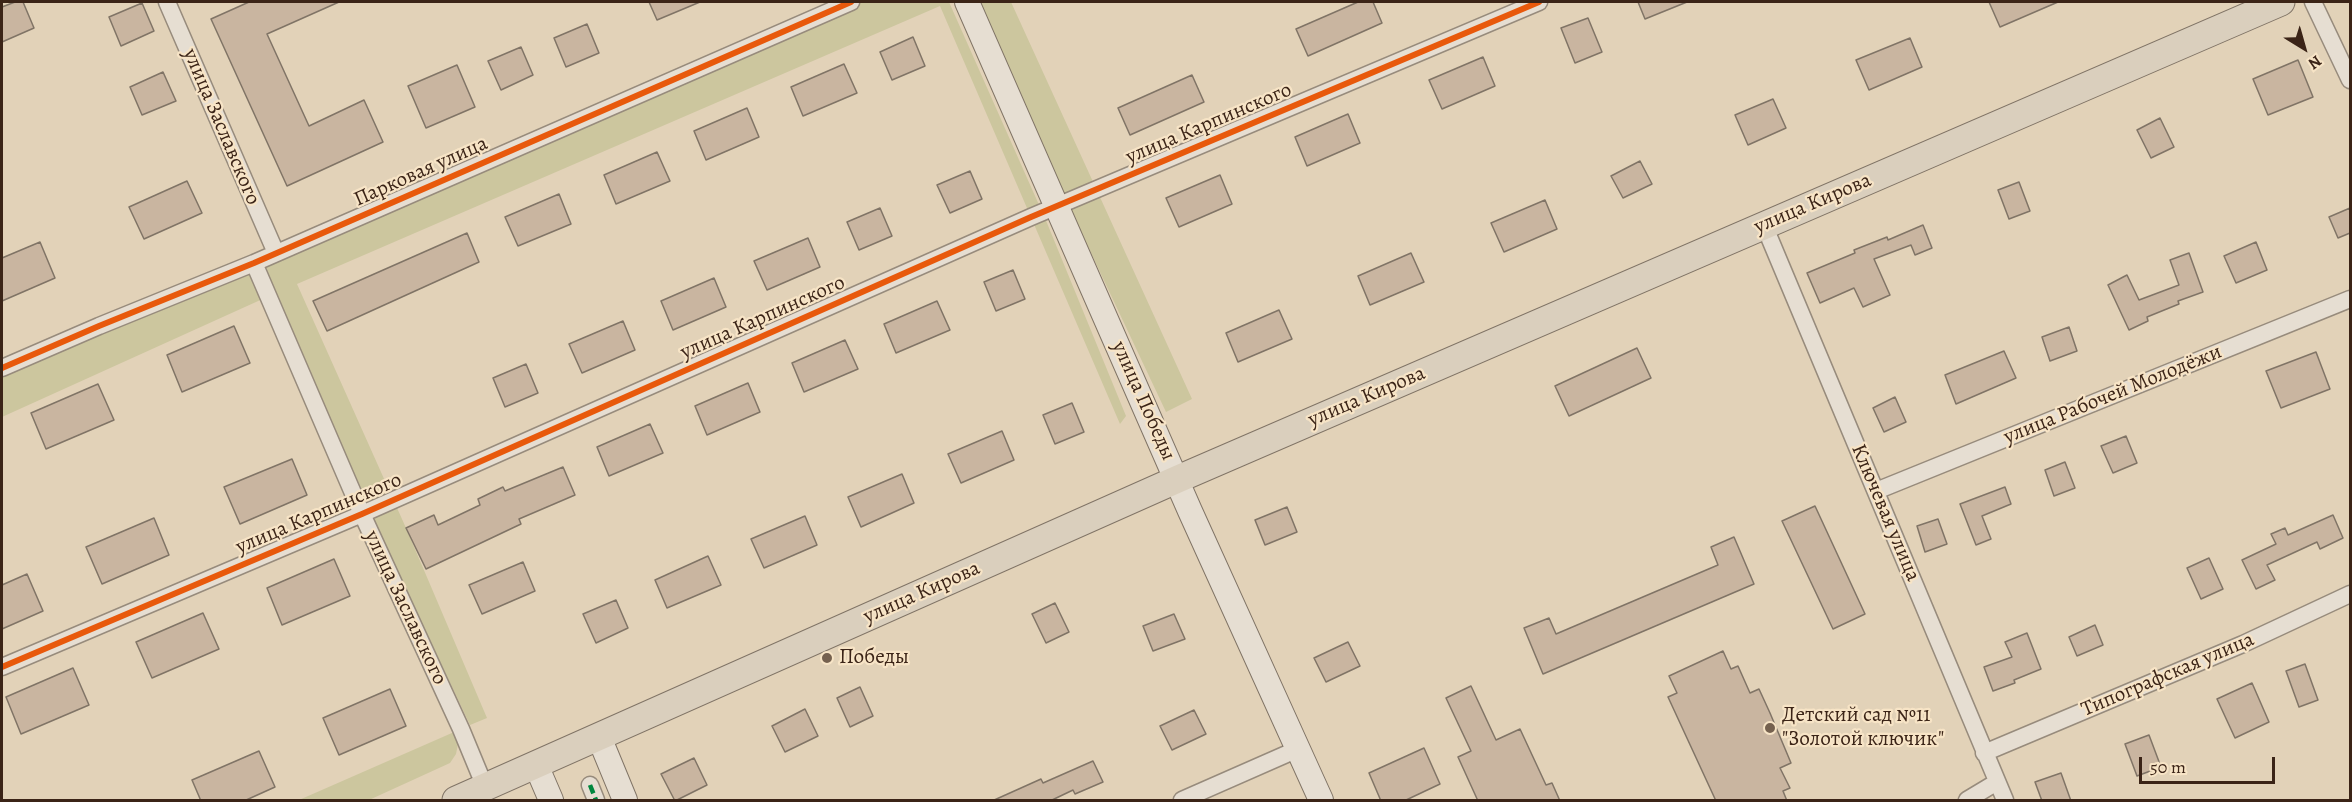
<!DOCTYPE html>
<meta charset="utf-8">
<style>
body{margin:0}
#map{position:relative;width:2352px;height:802px;overflow:hidden;background:#e2d2b8;font-family:Alegreya,serif}
canvas{display:block}
.frame{position:absolute;inset:0;border:3px solid #3b2417;pointer-events:none}
.north{position:absolute;left:2274px;top:18px;width:60px;height:60px;-webkit-text-stroke:4px #f7e4c6;paint-order:stroke;rotate:143deg;font-size:16px;font-weight:700;line-height:24px;text-align:center;color:#3b2417}
.north::after{content:'';display:block;margin:auto;width:21px;height:27px;background:#3b2417;clip-path:polygon(50% 0,100% 100%,50% 72%,0 100%)}
.scale{position:absolute;left:2139px;top:757px;width:136px;height:27px;box-sizing:border-box;border:3px solid #3b2417;border-top:0;padding-left:8px;font-size:18px;line-height:21px;white-space:nowrap;color:#3b2417;-webkit-text-stroke:4px #f7e4c6;paint-order:stroke}
</style>
<div id="map">
<canvas width="2352" height="802"></canvas>
<div class="frame"></div>
<div class="north">N</div>
<div class="scale">50 m</div>
</div>
<script>
const ctx = document.querySelector('canvas').getContext('2d');
ctx.lineJoin = 'round';
function paint(path, color) { ctx.fillStyle = color; ctx.fill(path, 'evenodd'); }
function strokePath(path, color, width, dash) { ctx.strokeStyle = color; ctx.lineWidth = width; ctx.lineCap = dash ? 'butt' : 'round'; ctx.setLineDash(dash || []); ctx.stroke(path); }
function drawText(font, color, halo, rows, align = 'center') {
  ctx.font = font + ' Alegreya,serif'; ctx.lineWidth = 4.5; ctx.setLineDash([]); ctx.textBaseline = 'middle'; ctx.strokeStyle = halo; ctx.fillStyle = color; for (const [text, x, y, turn = 0] of rows) {
    ctx.save(); ctx.translate(x, y); ctx.rotate((+turn || 0) * Math.PI / 180); ctx.textAlign = isNaN(turn) ? turn : align; if (halo) ctx.strokeText(text, 0, 0); ctx.fillText(text, 0, 0); ctx.restore();
  }
}
const green = new Path2D(`
 M 851,2 L 949,2 L 1047,223 L 1126,416 L 1120,424 L 940,6 L 297,284 L 406,528 L 487,718 L 470,725 L 267,297 L 2,417 L 2,372 Z
 M 978,2 L 1011,2 L 1192,399 L 1166,412 L 1083,236 Z
 M 461,729 L 456,754 L 450,763 L 369,800 L 299,800 Z`);
const building = new Path2D(`
 M 15,2 L 23,2 L 34,28 L 2,42 L 2,7 Z
 M 249,2 L 339,2 L 267,34 L 309,126 L 364,100 L 383,142 L 287,186 L 211,19 Z
 M 649,2 L 700,2 L 657,20 Z
 M 1358,2 L 1373,2 L 1382,23 L 1308,56 L 1296,29 Z
 M 1638,2 L 1687,2 L 1645,19 Z
 M 1989,2 L 2058,2 L 2000,27 Z
 M 142,3 L 154,31 L 121,46 L 109,17 Z
 M 1588,18 L 1602,52 L 1575,63 L 1561,28 Z
 M 587,24 L 599,53 L 566,67 L 554,38 Z
 M 913,37 L 925,66 L 892,80 L 880,52 Z
 M 1910,38 L 1922,67 L 1869,90 L 1856,60 Z
 M 521,47 L 533,75 L 501,90 L 488,61 Z
 M 1483,57 L 1495,86 L 1442,109 L 1429,80 Z
 M 2298,60 L 2313,97 L 2268,115 L 2253,79 Z
 M 844,64 L 857,93 L 803,116 L 791,87 Z
 M 457,65 L 475,107 L 426,128 L 408,86 Z
 M 163,72 L 176,101 L 142,115 L 130,87 Z
 M 1192,75 L 1204,102 L 1130,135 L 1118,108 Z
 M 1773,99 L 1786,128 L 1748,145 L 1735,115 Z
 M 747,108 L 759,137 L 706,160 L 694,131 Z
 M 1348,114 L 1360,143 L 1307,166 L 1295,137 Z
 M 2160,118 L 2174,147 L 2151,158 L 2137,130 Z
 M 657,152 L 670,181 L 616,204 L 604,175 Z
 M 1640,161 L 1652,184 L 1623,198 L 1611,176 Z
 M 970,171 L 982,199 L 950,213 L 937,185 Z
 M 1220,175 L 1232,204 L 1179,227 L 1166,198 Z
 M 187,181 L 202,213 L 144,239 L 129,207 Z
 M 2019,182 L 2030,211 L 2009,219 L 1998,190 Z
 M 559,194 L 571,224 L 518,246 L 505,217 Z
 M 1545,200 L 1557,229 L 1504,252 L 1491,223 Z
 M 880,208 L 892,236 L 859,250 L 847,222 Z
 M 2350,208 L 2350,233 L 2338,238 L 2329,217 Z
 M 1923,225 L 1932,248 L 1915,255 L 1911,245 L 1874,259 L 1890,295 L 1863,307 L 1854,288 L 1820,303 L 1807,273 L 1855,253 L 1854,250 L 1887,237 L 1888,240 Z
 M 467,233 L 479,262 L 327,331 L 313,301 Z
 M 808,238 L 820,267 L 767,290 L 754,261 Z
 M 40,242 L 55,278 L 2,301 L 2,258 Z
 M 2256,242 L 2267,270 L 2236,283 L 2224,256 Z
 M 1411,253 L 1424,282 L 1370,305 L 1358,276 Z
 M 2189,253 L 2203,292 L 2178,301 L 2179,304 L 2147,317 L 2148,321 L 2129,330 L 2108,285 L 2127,275 L 2139,300 L 2179,285 L 2170,260 Z
 M 1013,270 L 1025,299 L 996,311 L 984,282 Z
 M 714,278 L 726,307 L 673,330 L 661,301 Z
 M 937,301 L 950,330 L 896,353 L 884,324 Z
 M 1279,310 L 1292,339 L 1238,362 L 1226,333 Z
 M 623,321 L 635,350 L 582,373 L 569,344 Z
 M 234,326 L 250,363 L 182,392 L 167,355 Z
 M 2069,327 L 2077,351 L 2050,361 L 2042,337 Z
 M 845,340 L 858,369 L 804,392 L 792,363 Z
 M 1637,348 L 1651,378 L 1569,416 L 1555,386 Z
 M 2004,351 L 2016,378 L 1956,404 L 1945,375 Z
 M 2316,352 L 2330,389 L 2281,408 L 2266,371 Z
 M 526,364 L 538,393 L 505,407 L 493,378 Z
 M 748,383 L 760,412 L 707,435 L 695,406 Z
 M 98,384 L 114,420 L 46,449 L 31,413 Z
 M 1895,397 L 1906,422 L 1884,432 L 1873,408 Z
 M 1072,403 L 1084,432 L 1055,444 L 1043,415 Z
 M 650,424 L 663,453 L 609,476 L 597,447 Z
 M 1002,431 L 1014,460 L 961,483 L 948,454 Z
 M 2126,436 L 2137,463 L 2113,473 L 2101,446 Z
 M 292,459 L 307,495 L 240,524 L 224,487 Z
 M 2065,462 L 2075,488 L 2054,496 L 2045,470 Z
 M 563,467 L 575,495 L 519,519 L 521,524 L 426,569 L 406,528 L 434,515 L 438,525 L 480,505 L 478,499 L 503,487 L 505,491 Z
 M 902,474 L 914,503 L 861,527 L 848,497 Z
 M 2005,487 L 2011,504 L 1982,516 L 1991,539 L 1976,545 L 1960,504 Z
 M 1815,506 L 1865,614 L 1833,629 L 1782,521 Z
 M 1287,507 L 1297,532 L 1265,545 L 1255,520 Z
 M 2333,515 L 2343,538 L 2320,549 L 2317,542 L 2267,565 L 2275,580 L 2256,589 L 2242,560 L 2276,544 L 2271,534 L 2285,528 L 2288,535 Z
 M 805,516 L 817,545 L 764,568 L 751,539 Z
 M 154,518 L 169,555 L 102,584 L 86,547 Z
 M 1938,519 L 1947,544 L 1925,552 L 1917,526 Z
 M 1734,537 L 1754,584 L 1543,674 L 1524,628 L 1549,618 L 1556,634 L 1718,565 L 1711,547 Z
 M 708,556 L 721,585 L 667,608 L 655,580 Z
 M 2209,558 L 2223,589 L 2201,599 L 2187,568 Z
 M 334,559 L 350,596 L 282,625 L 267,588 Z
 M 523,562 L 535,591 L 482,614 L 469,585 Z
 M 27,574 L 43,611 L 2,629 L 2,585 Z
 M 616,600 L 628,628 L 596,643 L 583,614 Z
 M 1055,603 L 1069,632 L 1046,643 L 1032,614 Z
 M 203,613 L 219,649 L 152,678 L 136,642 Z
 M 1174,614 L 1185,639 L 1153,651 L 1143,626 Z
 M 2095,625 L 2103,645 L 2077,656 L 2069,637 Z
 M 2027,633 L 2041,669 L 2014,680 L 2015,683 L 1993,691 L 1984,667 L 2012,657 L 2005,642 Z
 M 1348,642 L 1360,666 L 1326,682 L 1314,658 Z
 M 1723,651 L 1731,669 L 1738,666 L 1750,693 L 1759,689 L 1770,713 L 1791,763 L 1780,768 L 1790,788 L 1783,791 L 1787,801 L 1716,801 L 1668,697 L 1677,693 L 1669,676 Z
 M 2305,664 L 2318,700 L 2299,707 L 2286,671 Z
 M 73,668 L 89,705 L 21,734 L 6,697 Z
 M 2252,683 L 2269,722 L 2235,738 L 2217,699 Z
 M 1471,686 L 1496,740 L 1520,729 L 1546,785 L 1552,783 L 1560,801 L 1478,801 L 1458,757 L 1471,751 L 1446,698 Z
 M 860,687 L 873,716 L 850,727 L 837,698 Z
 M 390,689 L 406,726 L 339,755 L 323,718 Z
 M 805,709 L 818,736 L 785,752 L 772,726 Z
 M 1194,710 L 1206,734 L 1172,750 L 1160,726 Z
 M 2149,735 L 2161,767 L 2137,776 L 2125,744 Z
 M 1424,748 L 1440,784 L 1404,801 L 1381,801 L 1369,773 Z
 M 259,751 L 275,787 L 244,801 L 201,801 L 192,780 Z
 M 694,758 L 707,785 L 675,801 L 661,774 Z
 M 1093,761 L 1103,782 L 1075,794 L 1073,790 L 1050,801 L 992,801 L 1041,779 L 1043,783 Z
 M 2061,773 L 2071,801 L 2042,801 L 2035,782 Z`);
const street = new Path2D(`
 M 167,2 L 276,253
 M 2313,2 L 2350,80
 M 1764,225 L 2005,800
 M 254,263 L 362,514 L 461,729 L 485,787
 M 2,368 L 99,326 L 254,263 L 851,2
 M 1876,491 L 2350,299
 M 2,667 L 362,514 L 1031,217 L 1539,2
 M 1984,753 L 2243,644 L 2350,594
 M 590,785 L 596,800
 M 1182,800 L 1298,749
 M 1967,800 L 1997,782`);
const secondary = new Path2D(`
 M 967,2 L 1190,511 L 1321,800
 M 599,737 L 625,800
 M 536,765 L 551,800`);
const primary = new Path2D(`
 M 456,800 L 1178,479 L 2281,2`);
const quiet = new Path2D(`
 M 590,785 L 596,800`);
const cycleway = new Path2D(`
 M 2,368 L 99,326 L 254,263 L 851,2
 M 2,667 L 362,514 L 1031,217 L 1539,2`);
const markers = [
 [827,658,6,"#75614f"],
 [1770,728,6,"#75614f"]
];
const streetNames = [
 ["улица Карпинского",1209,124,-23],
 ["улица Заславского",221,127,67],
 ["Парковая улица",421,172,-24],
 ["улица Кирова",1813,204,-23],
 ["улица Карпинского",763,318,-24],
 ["улица Рабочей Молодёжи",2113,395,-22],
 ["улица Кирова",1367,397,-23],
 ["улица Победы",1143,401,66],
 ["Ключевая улица",1885,513,67],
 ["улица Карпинского",319,514,-23],
 ["улица Кирова",922,593,-24],
 ["улица Заславского",405,608,65],
 ["Типографская улица",2168,675,-23]
];
const poiNames = [
 ["Победы",839,658],
 ["Детский сад №11",1782,716],
 ["\"Золотой ключик\"",1782,740]
];
paint(green, '#ccc69e');
paint(building, '#c9b5a0');
strokePath(building, '#807466', 1.5);
strokePath(street, '#978b7c', 19);
strokePath(secondary, '#807466', 26);
strokePath(primary, '#807466', 29);
strokePath(street, '#e6ded2', 16);
strokePath(secondary, '#e6ded2', 24);
strokePath(primary, '#dacfbd', 27);
strokePath(quiet, '#00873e', 4.5, [9, 4.5]);
strokePath(cycleway, '#e8590c', 6);
for (const [x, y, r, color] of markers) { const dot = new Path2D(); dot.arc(x, y, r, 0, 2 * Math.PI); ctx.fillStyle = color; ctx.fill(dot); strokePath(dot, '#f7e4c6', 2); }
drawText('21px', '#3b2417', '#f7e4c6', streetNames);
drawText('21px', '#3b2417', '#f7e4c6', poiNames, 'left');
</script>
